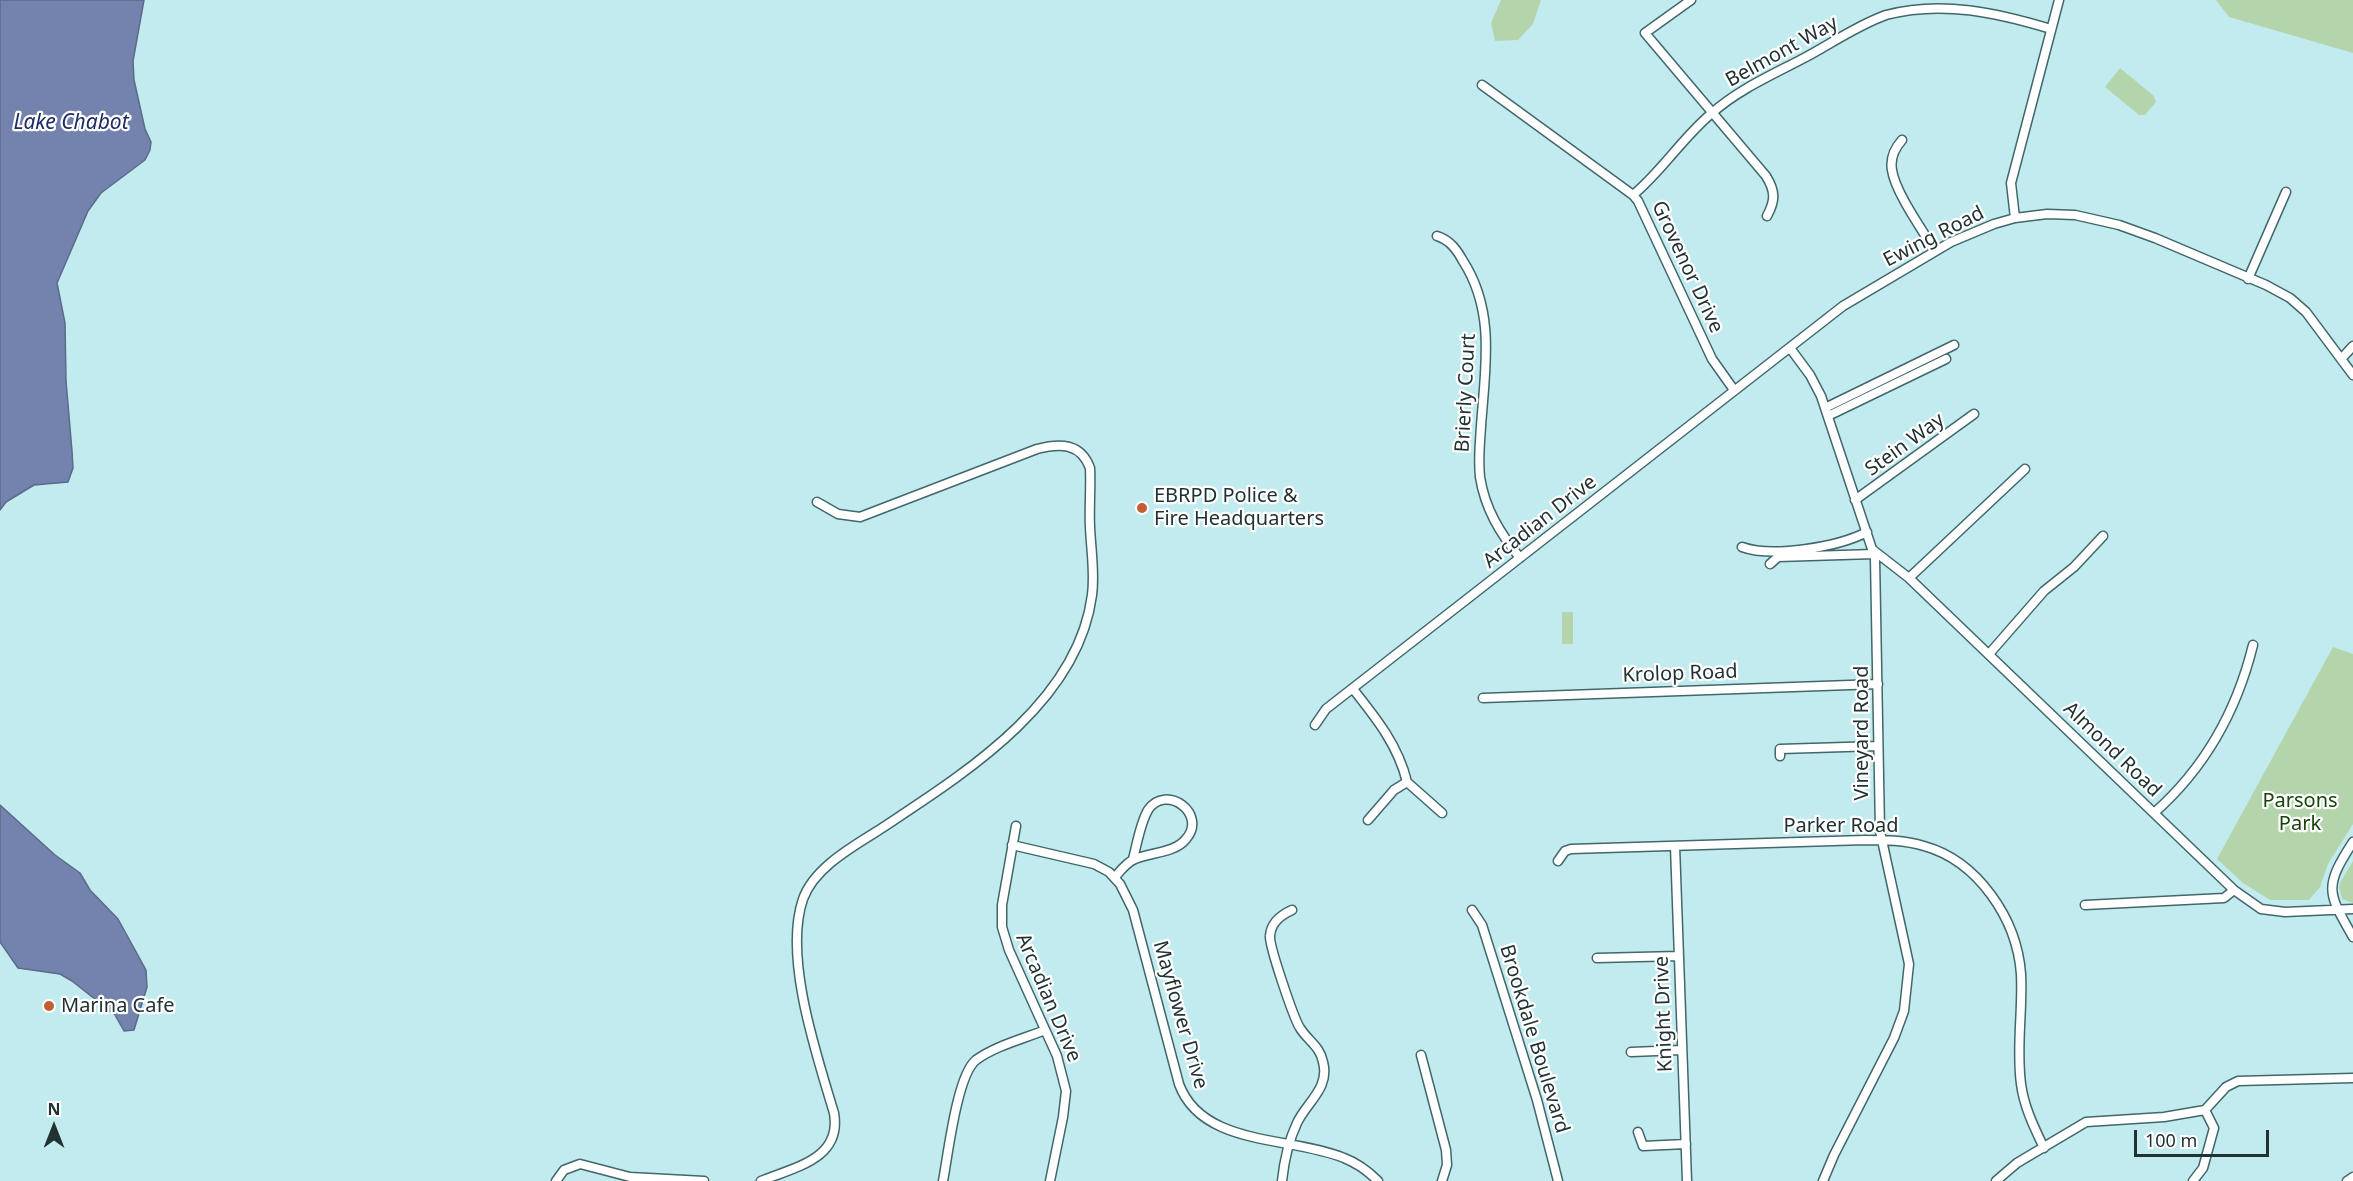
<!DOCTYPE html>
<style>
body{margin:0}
#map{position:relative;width:2353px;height:1181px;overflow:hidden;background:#c2ebef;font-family:"Noto Sans",sans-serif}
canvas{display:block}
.north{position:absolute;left:24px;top:1097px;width:60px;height:60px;-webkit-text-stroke:4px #fff;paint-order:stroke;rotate:0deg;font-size:16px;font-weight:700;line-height:24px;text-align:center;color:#223233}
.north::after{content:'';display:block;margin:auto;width:21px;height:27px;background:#223233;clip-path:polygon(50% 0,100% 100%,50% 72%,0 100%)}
.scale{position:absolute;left:2134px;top:1130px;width:135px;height:27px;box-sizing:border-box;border:3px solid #223233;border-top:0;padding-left:8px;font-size:18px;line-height:21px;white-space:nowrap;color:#223233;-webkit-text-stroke:4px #fff;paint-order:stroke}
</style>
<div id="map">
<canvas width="2353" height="1181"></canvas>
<div class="north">N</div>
<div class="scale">100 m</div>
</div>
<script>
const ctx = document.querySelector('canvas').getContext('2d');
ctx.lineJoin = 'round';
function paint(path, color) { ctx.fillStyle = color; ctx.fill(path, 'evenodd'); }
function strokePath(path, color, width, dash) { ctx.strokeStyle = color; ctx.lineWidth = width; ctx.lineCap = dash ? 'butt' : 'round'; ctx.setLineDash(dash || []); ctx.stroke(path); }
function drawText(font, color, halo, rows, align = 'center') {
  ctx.font = font + ' "Noto Sans",sans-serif'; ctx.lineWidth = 4.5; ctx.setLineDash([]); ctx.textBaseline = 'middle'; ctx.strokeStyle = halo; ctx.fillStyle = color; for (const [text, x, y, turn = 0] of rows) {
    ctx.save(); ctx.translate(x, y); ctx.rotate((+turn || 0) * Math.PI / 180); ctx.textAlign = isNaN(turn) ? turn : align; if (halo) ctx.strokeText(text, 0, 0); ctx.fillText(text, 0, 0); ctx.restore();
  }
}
const green = new Path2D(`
 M 1501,0 L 1541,0 L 1533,24 L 1518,40 L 1495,41 L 1491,23 Z
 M 2216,0 L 2353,0 L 2353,53 L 2229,17 Z
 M 2120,68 L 2154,96 L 2156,102 L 2145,115 L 2139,115 L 2105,87 Z
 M 1562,612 L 1573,612 L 1573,644 L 1562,644 Z
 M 2333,647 L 2353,654 L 2353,824 L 2328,864 L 2320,887 L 2309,900 L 2270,900 L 2243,883 L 2217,859 Z
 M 2353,861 L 2353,903 L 2342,899 L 2339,887 L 2341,881 Z`);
const water = new Path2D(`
 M 0,0 L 144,0 L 133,61 L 134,80 L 145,129 L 151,142 L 150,150 L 145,160 L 101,193 L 88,211 L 57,283 L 65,323 L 66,381 L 72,451 L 73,468 L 68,482 L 34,485 L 6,502 L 0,510 Z
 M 0,805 L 55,855 L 80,873 L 90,890 L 118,919 L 146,970 L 147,987 L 134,1030 L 124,1031 L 115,1015 L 72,981 L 60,974 L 18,968 L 0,942 Z`);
const minor = new Path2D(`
 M 1691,0 L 1645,33 L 1766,176 C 1776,192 1775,201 1767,216
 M 1482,85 L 1633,195 L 1638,201 L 1712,359 L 1734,390
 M 1902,140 C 1895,148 1890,159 1892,170 C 1895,192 1923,231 1935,251
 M 1633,195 C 1662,171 1683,137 1712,113 C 1739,89 1774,74 1806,57 C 1832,43 1858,25 1886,15 C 1942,0 1998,13 2051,29
 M 2015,218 L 2011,183 L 2059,0
 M 1437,236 C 1450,240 1457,250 1463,261 C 1496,312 1485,369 1481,426 C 1480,443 1478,460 1480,477 C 1485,509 1500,533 1520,558
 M 2248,279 L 2286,192
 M 1790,348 L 1810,375 L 1821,396 L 1875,558 L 1880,831 L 1909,964 L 1904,1011 L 1894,1038 L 1834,1155 L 1823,1181
 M 2342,358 L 2353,346
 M 1825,408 L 1954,345
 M 1828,416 L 1946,359
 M 1855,500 L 1974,414
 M 1742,547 C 1772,558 1838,547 1867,532
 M 1873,550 L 1909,578 L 2234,890 L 2261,909 L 2285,912 L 2353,909
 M 1770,564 L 1778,557 L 1874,554
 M 1909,578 L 2025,469
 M 1989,654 L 2044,591 L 2074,567 L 2103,536
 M 1353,689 C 1376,718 1398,745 1407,782
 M 1483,698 L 1878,684
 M 1315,725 L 1326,709 L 1843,306 L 1951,242 L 1994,224 L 2015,218 L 2047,214 L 2075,215 L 2119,225 L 2155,238 L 2266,285 L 2290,298 L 2306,312 L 2353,375
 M 1780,756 L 1780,749 L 1878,746
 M 1407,782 L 1442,813
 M 2154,813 C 2205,768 2237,710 2253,645
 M 1368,820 L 1394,790 L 1407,782
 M 1016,826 L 1002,905 L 1002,927 L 1009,950 L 1057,1056 L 1066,1091 L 1063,1117 L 1050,1181
 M 2353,842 C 2323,888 2328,893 2353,937
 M 1012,845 L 1094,864 L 1109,872 L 1120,884 L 1133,910 L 1179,1084 C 1202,1147 1291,1136 1344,1158 C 1357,1163 1368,1171 1378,1181
 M 1675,846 L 1687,1181
 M 1558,861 L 1565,851 L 1571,849 L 1865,840 C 1885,840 1904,840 1924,846 C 1978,861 2017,919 2021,974 C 2023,1010 2016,1047 2021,1084 C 2024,1107 2034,1127 2044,1148
 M 1115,877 C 1120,871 1127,862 1135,859 C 1151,852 1175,853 1186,839 C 1208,814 1166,783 1148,810 C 1140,824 1137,844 1133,859
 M 2085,905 L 2224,898 L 2234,890
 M 1472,910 L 1482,925 L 1537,1100 L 1558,1181
 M 1597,958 L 1679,956
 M 1631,1052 L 1682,1050
 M 1421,1055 L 1446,1150 L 1447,1165 L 1442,1181
 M 1638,1132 L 1643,1146 L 1686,1144
 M 556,1181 L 564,1170 L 580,1164 L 630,1177 L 704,1181
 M 761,1181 C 795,1167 842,1159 834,1113 C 817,1056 783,957 803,899 C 814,868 852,847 879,830 C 962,775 1078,704 1092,595 C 1095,573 1091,550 1090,527 C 1089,508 1091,488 1090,468 C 1081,443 1060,443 1037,449 L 860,517 L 838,514 L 817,502
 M 943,1181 C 948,1155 957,1075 976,1060 C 995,1046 1023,1039 1045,1030
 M 1282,1181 C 1284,1162 1289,1140 1297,1123 C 1307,1102 1330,1088 1323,1062 C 1320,1046 1308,1041 1300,1028 C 1294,1019 1269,946 1270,936 C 1271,922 1281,915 1292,910
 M 1996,1181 L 2017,1163 L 2086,1122 L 2164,1117 L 2205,1110 L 2226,1087 L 2238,1081 L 2353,1078
 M 2193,1181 L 2203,1168 L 2214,1128 L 2205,1110
 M 2347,1181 L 2353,1177`);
const markers = [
 [1142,508,6,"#c45d2f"],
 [49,1006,6,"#c45d2f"]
];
const streetNames = [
 ["Belmont Way",1782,52,-29],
 ["Ewing Road",1934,237,-27],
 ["Grovenor Drive",1687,267,65],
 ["Brierly Court",1466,393,-87],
 ["Stein Way",1905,445,-36],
 ["Arcadian Drive",1540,522,-38],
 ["Krolop Road",1680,674,-2],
 ["Vineyard Road",1862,733,-90],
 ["Almond Road",2112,750,44],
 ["Parker Road",1841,826],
 ["Arcadian Drive",1048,998,67],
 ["Knight Drive",1664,1014,-92],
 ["Mayflower Drive",1180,1015,74],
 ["Brookdale Boulevard",1534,1039,73]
];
const poiNames = [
 ["EBRPD Police &",1154,496],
 ["Fire Headquarters",1154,519],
 ["Marina Cafe",61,1006]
];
const parkNames = [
 ["Parsons",2300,801],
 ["Park",2300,824]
];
const waterNames = [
 ["Lake Chabot",71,123]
];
paint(green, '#b4d5ac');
paint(water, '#7383ae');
strokePath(water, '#5b6b89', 1.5);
strokePath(minor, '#41676b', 11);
strokePath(minor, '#fff', 8);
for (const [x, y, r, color] of markers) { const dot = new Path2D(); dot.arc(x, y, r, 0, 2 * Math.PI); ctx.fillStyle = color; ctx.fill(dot); strokePath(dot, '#fff', 2); }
drawText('20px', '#223233', '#fff', streetNames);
drawText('20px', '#223233', '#fff', poiNames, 'left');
drawText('20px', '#17440a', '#fff', parkNames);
drawText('italic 21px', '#1e2c64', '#fff', waterNames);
</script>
